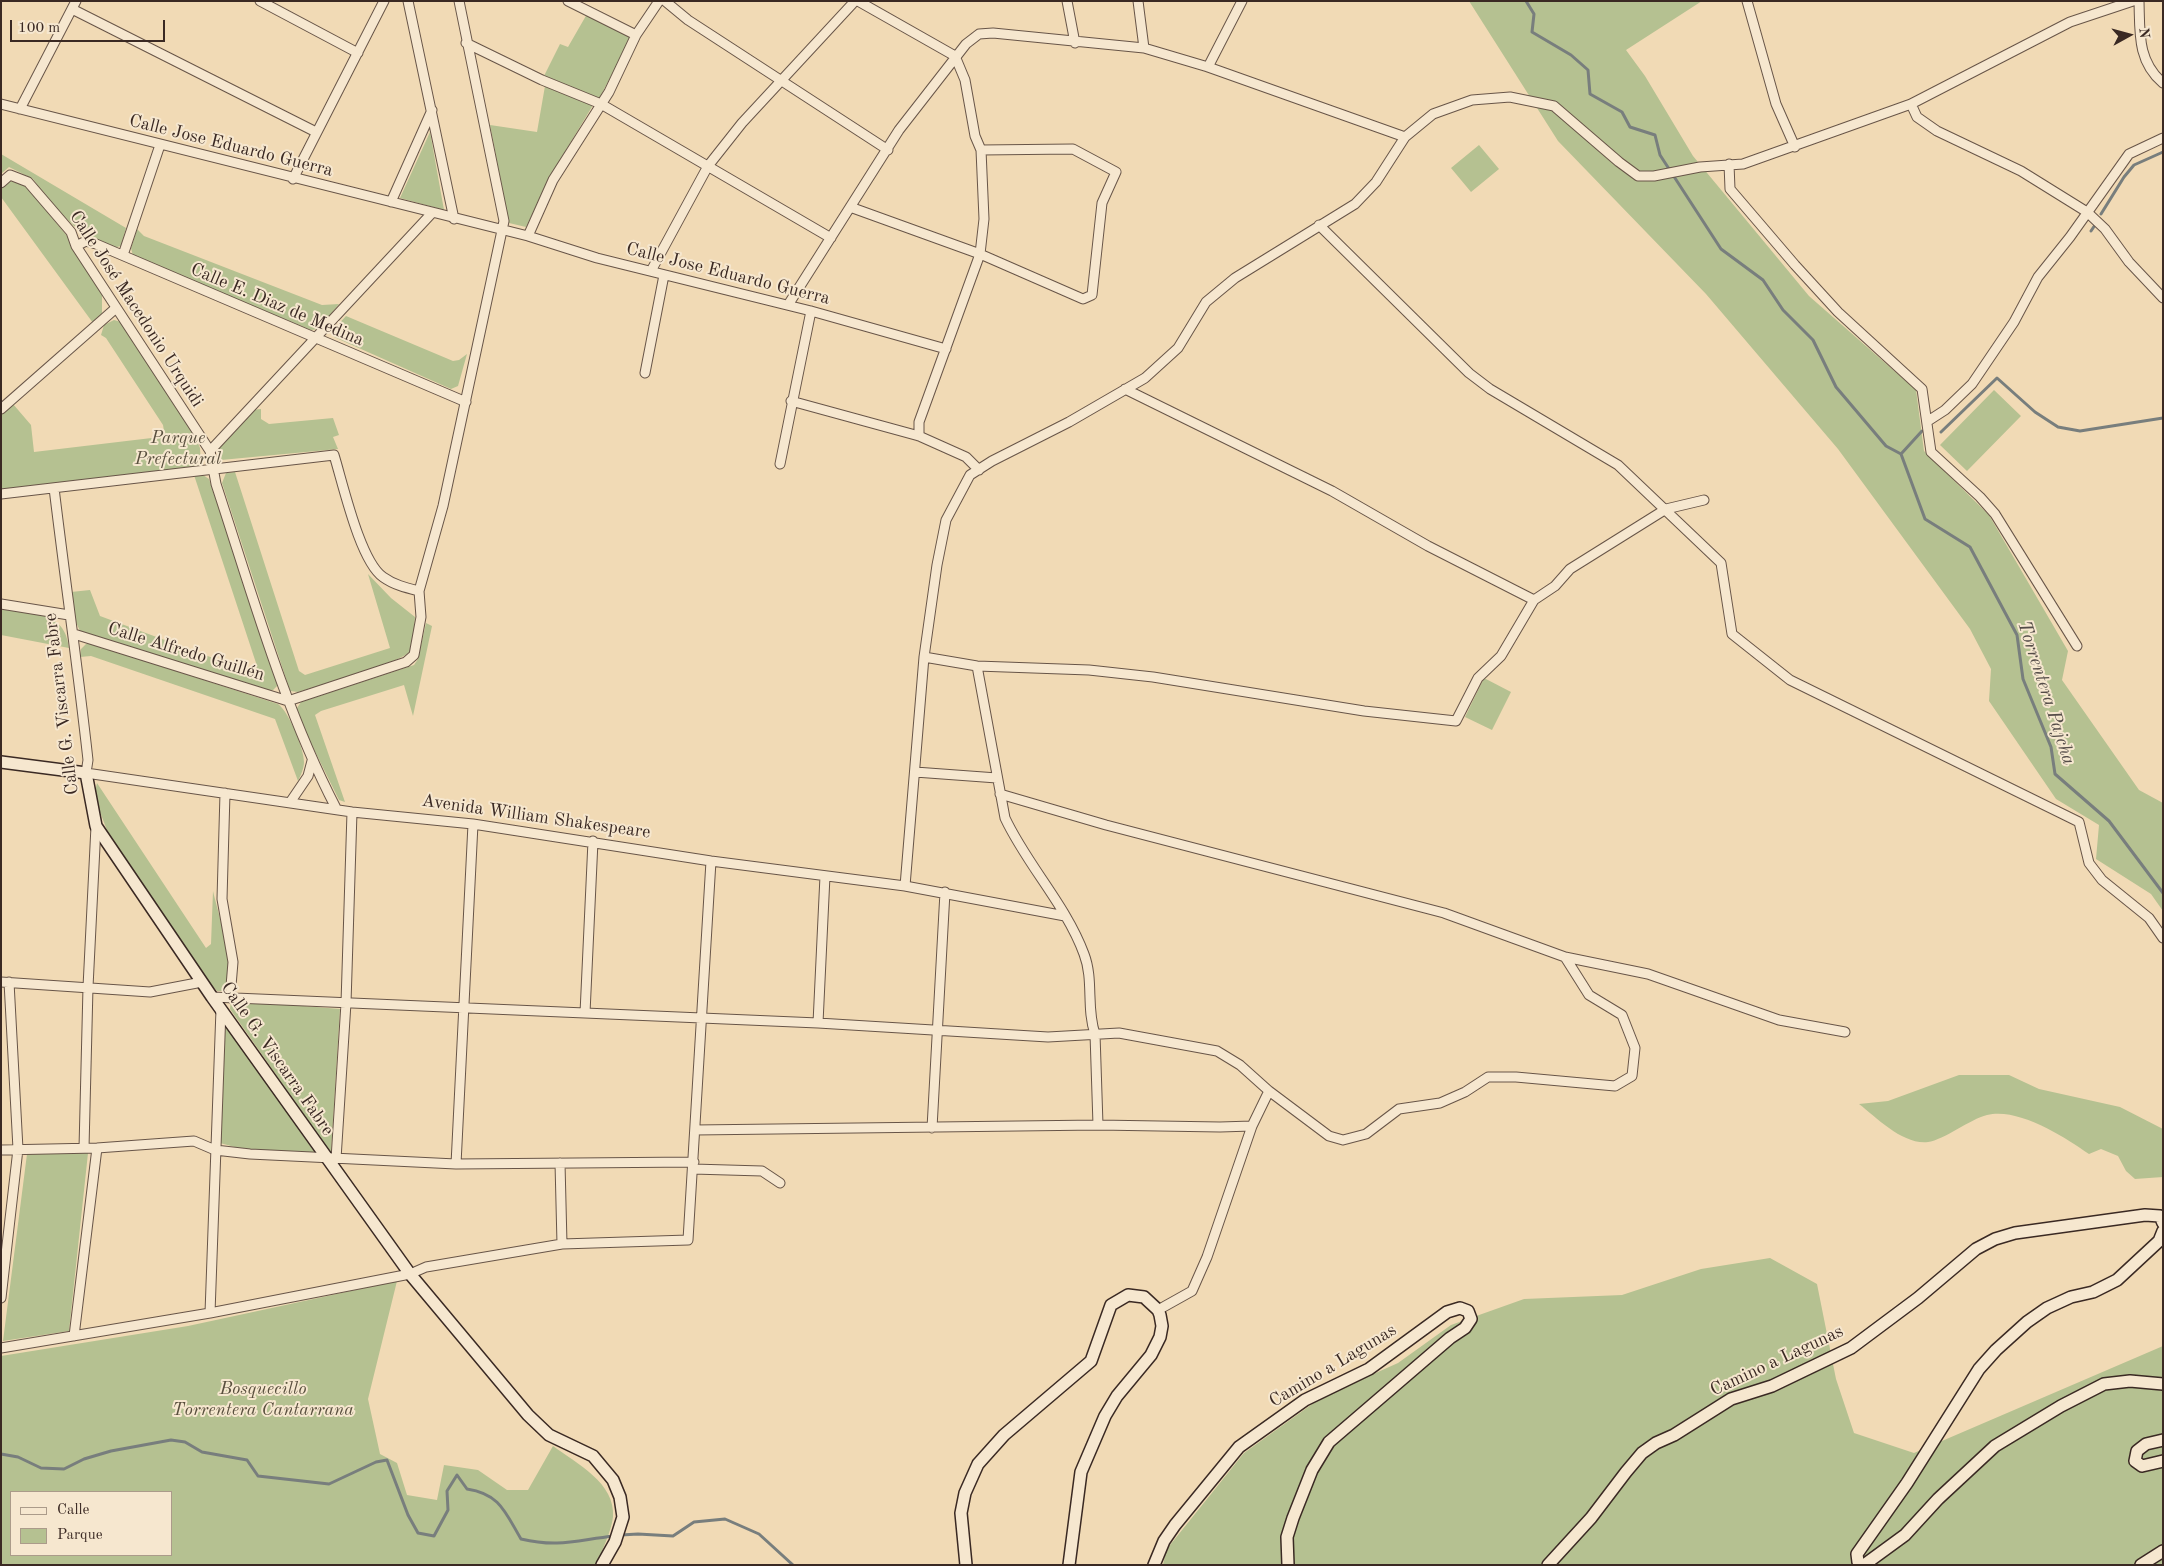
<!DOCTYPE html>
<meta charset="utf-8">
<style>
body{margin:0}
#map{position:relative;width:2164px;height:1566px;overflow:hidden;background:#f1dab5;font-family:"Old Standard TT",serif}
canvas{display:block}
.frame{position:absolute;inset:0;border:2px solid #3a2923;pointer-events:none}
.legend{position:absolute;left:10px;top:1491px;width:162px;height:65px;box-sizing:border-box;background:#f6e7cf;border:1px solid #ab9b8a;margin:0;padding:6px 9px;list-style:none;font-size:15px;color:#3a2923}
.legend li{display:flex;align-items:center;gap:10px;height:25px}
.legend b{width:25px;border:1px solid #ab9b8a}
.north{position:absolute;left:2104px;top:10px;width:50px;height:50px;-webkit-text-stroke:4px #f6e7cf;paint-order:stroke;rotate:83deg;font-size:14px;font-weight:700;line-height:20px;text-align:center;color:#3a2923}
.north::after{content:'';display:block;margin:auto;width:18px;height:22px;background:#3a2923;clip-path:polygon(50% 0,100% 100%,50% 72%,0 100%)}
.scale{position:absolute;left:10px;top:20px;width:155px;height:22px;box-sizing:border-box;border:2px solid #3a2923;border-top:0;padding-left:6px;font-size:15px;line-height:18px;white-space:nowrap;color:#3a2923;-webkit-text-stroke:4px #f6e7cf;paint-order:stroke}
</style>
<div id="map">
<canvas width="2164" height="1566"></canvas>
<div class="frame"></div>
<ul class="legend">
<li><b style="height:6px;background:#f6e7cf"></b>Calle</li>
<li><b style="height:14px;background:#b5c191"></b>Parque</li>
</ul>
<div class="north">N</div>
<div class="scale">100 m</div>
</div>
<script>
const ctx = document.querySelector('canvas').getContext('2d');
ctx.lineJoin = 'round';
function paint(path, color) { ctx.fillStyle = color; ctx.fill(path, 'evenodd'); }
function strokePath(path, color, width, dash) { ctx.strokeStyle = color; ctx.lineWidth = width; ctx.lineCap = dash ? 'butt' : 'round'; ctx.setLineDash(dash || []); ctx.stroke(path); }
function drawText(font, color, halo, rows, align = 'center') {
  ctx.font = font + ' "Old Standard TT",serif'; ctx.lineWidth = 4; ctx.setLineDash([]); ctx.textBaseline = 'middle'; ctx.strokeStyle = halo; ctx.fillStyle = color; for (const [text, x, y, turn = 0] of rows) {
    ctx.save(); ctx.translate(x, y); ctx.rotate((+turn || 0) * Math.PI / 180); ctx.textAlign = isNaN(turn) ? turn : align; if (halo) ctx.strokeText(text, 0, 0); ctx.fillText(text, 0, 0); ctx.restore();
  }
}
const green = new Path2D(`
 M 1469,1 L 1702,1 L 1626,50 L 1645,76 L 1693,156 L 1809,296 L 1916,390 L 1924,451 L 1989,515 L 2068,651 L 2062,680 L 2139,790 L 2163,803 L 2163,911 L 2151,894 L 2096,859 L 2099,825 L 2056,799 L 1989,701 L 1991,669 L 1970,629 L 1838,449 L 1706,294 L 1558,141 Z
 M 587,14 L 632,36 L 599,99 L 544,76 L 560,44 L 568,47 Z
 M 545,86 L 593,105 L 553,172 L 526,227 L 509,223 L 490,125 L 537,132 Z
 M 430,132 L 444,210 L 400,198 Z
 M 1479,145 L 1499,169 L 1471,192 L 1451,168 Z
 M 1,154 L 126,228 L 121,246 L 113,248 L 74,226 L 51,204 L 33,179 L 9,167 L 1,174 Z
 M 10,181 L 26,186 L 68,237 L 102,295 L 102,313 L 93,323 L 1,197 L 1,189 Z
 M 137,229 L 144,236 L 322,305 L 339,304 L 319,329 L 311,330 L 133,256 L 131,248 Z
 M 346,316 L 453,361 L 459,360 L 467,354 L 458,386 L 451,389 L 334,337 L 332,331 Z
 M 114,320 L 121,322 L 192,429 L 200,448 L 201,465 L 196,468 L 1,490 L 1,414 L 13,404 L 31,425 L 34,452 L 160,437 L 164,431 L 163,425 L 106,338 L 101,335 L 104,325 Z
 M 1994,390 L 2021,416 L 1967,471 L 1940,445 Z
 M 261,409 L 261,419 L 269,424 L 333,418 L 339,435 L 333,437 L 338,449 L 221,460 L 217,450 L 252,410 Z
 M 235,472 L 299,671 L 305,675 L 390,648 L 368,574 L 391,598 L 415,617 C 414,627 415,643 410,651 C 402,663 317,686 298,692 L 290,691 L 222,483 L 226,473 Z
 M 194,475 L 203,475 L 209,479 L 278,685 L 273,690 L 268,691 L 80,631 L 75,620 L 71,592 L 90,590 L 100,616 L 248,671 L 254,671 L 257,666 Z
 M 1,609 C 32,614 65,610 69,648 L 1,635 Z
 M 426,623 L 432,626 L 413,716 L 404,685 L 321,711 L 315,715 L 345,802 L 339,800 L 295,711 L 301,702 L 414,665 L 418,659 Z
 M 86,644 L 92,644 L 278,704 C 289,712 304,748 304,762 C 304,768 301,775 298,781 L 275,719 L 91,656 L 80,657 L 81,649 Z
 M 1484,678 L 1511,692 L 1492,730 L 1465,717 Z
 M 97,783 L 206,948 L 211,944 L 213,891 C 218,914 238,971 223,991 L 217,991 L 209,983 L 108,833 L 94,796 Z
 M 231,1000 L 340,1009 L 331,1153 L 230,1009 Z
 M 224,1023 L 316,1154 L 253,1152 L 220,1143 Z
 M 1959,1075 L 2009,1075 L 2039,1089 L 2120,1107 L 2163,1129 L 2163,1177 L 2135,1179 L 2126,1171 L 2118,1156 L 2101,1149 L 2089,1154 C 2065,1137 2018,1107 1987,1115 C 1970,1119 1944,1140 1928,1142 C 1903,1145 1877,1118 1859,1104 L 1888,1101 Z
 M 88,1153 L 69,1331 L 3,1341 L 27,1154 Z
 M 1770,1258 L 1817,1284 L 1836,1379 L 1854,1433 L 1914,1453 L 2163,1346 L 2163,1565 L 1163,1565 L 1166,1550 L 1244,1453 L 1322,1397 L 1398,1363 L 1451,1325 L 1524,1299 L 1622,1295 L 1701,1269 Z
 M 397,1281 L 368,1399 L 380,1454 L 397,1463 L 407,1495 L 437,1500 L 444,1465 L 478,1470 L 507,1490 L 528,1490 L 553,1446 C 576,1463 616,1483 613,1517 C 611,1533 602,1549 597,1565 L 1,1565 L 1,1356 L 188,1326 ZM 11,1492 L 171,1492 L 171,1555 L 11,1555 Z`);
const stream = new Path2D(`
 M 1526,1 L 1534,14 L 1532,32 L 1571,55 L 1588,70 L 1590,94 L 1622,112 L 1630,127 L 1655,135 L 1660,155 L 1721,249 L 1763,280 L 1783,310 L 1813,340 L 1836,387 L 1886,446 L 1901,454 L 1925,519 L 1970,547 L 2017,635 L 2023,679 L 2051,747 L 2055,774 L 2109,821 L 2163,893
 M 2101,214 L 2124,177 L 2134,165 L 2163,152
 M 2091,231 L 2095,225
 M 1941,432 L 1997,378 L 2035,412 L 2058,427 L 2080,431 L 2163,418
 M 1901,454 L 1922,431
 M 1,1454 L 18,1457 L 41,1468 L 64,1469 L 84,1459 L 111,1451 L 171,1440 L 185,1442 L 202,1452 L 247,1460 L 258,1476 L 329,1484 L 376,1462 L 387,1460 L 408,1515 L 418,1533 L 434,1536 L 448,1510 L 447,1491 L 457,1475 L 467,1489 C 500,1494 505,1512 521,1539 C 559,1548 577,1540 614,1536
 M 621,1535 L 638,1534 L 673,1536 L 694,1522 L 725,1519 L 759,1534 L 793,1565`);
const street = new Path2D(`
 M 260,1 L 358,53
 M 408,1 L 454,219
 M 568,1 L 636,35
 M 665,1 L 688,20 L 888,150
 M 858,1 L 955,56 L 965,80 L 975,136 L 981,150 L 984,219 L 980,254 L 919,422 L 919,436
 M 1067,1 L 1075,43
 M 1138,1 L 1144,48
 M 1747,1 L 1776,104 L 1795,147
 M 2139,1 C 2140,32 2137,61 2163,83
 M 72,9 L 316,132
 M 466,43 L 542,80 L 601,104 L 831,238
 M 1208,67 L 1242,1
 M 1,104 L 528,236 L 597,258 L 811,311 L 946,349
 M 1911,104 L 1917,117 L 1937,131 L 2021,171 L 2087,212 L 2105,229 L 2129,262 L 2163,298
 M 20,109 L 76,1
 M 1729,164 L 1730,189 L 1795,265 L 1838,312 L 1922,389 L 1931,452 L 1980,497 L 1995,514 L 2077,646
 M 293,179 L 384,1
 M 1,183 L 10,175 L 28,182 L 71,232 L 76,246 L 210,451 L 216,484 C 252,593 283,706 336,808
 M 391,202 L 432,110
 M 850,207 L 980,254 L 1083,299 L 1092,295 L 1102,203 L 1116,172 L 1073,149 L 981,150
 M 1319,225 L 1469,373 L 1490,389 L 1618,465 L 1721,563 L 1732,634 L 1790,680 L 2079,822 L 2089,863 L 2102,880 L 2149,918 L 2163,938
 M 528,236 L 553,180 L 609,92 L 636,35 L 659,1
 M 76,246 L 86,241 L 96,244 L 466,402
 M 123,255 L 160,145
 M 651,271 L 708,166 L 742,123 L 855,1
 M 788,305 L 899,130 L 966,44 L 979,34 L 993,33 L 1144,48 L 1208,67 L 1405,137
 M 645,373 L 664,275
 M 1125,389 L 1332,491 L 1428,546 L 1534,600
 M 791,401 L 919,436 L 966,457 L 979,470
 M 1,409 L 116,308
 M 1928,421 L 1945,410 L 1972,384 L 2014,322 L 2038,277 L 2070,237 L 2129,154 L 2163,138
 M 210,451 L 432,213
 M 780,464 L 811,311
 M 54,488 C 65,579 78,669 88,760 L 86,773 L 352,812 L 473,824 L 711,861 L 905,886 L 1065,916
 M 1,494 L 334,455 C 343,484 360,561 383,577 C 394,585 407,588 419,591
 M 1,604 L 69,615
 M 74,634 L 288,701
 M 924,657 L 977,666 L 1089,670 L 1153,677 L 1364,711 L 1456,721 L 1478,678 L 1501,656 L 1534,600 L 1555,586 L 1570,569 L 1666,509 L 1704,500
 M 977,666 L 1005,818 C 1027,865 1066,905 1084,954 C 1094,980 1086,1008 1095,1034 L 1098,1125
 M 288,701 L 406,662 L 414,655 L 421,617 L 419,591 L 443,506 L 504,221 L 459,1
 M 915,772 L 997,778
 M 225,793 L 222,899 L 233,962 L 230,998
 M 1000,794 L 1106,825 L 1444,913 L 1565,957 L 1648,974 L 1779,1020 L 1845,1032
 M 291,801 L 308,776 L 312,761
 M 905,886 L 924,657 L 937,565 L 946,520 L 970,475 L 992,461 L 1069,422 L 1145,378 L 1178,348 L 1206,302 L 1235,278 L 1355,204 L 1376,182 L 1405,137 L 1433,114 L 1472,100 L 1510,97 L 1554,106 L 1619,162 L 1638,176 L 1654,176 L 1700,167 L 1743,164 L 1911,104 L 2070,22 L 2133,1
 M 1,982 L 150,992 L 202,982
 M 212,997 L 818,1023 L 1048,1037 L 1119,1033 L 1217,1051 L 1240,1065 L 1269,1091 L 1329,1136 L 1343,1140 L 1366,1134 L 1399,1109 L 1440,1103 L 1465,1092 L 1488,1077 L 1516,1077 L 1615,1086 L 1632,1076 L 1635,1048 L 1622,1015 L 1589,995 L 1565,957
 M 585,1013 L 593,841
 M 818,1023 L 825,876
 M 932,1128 L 945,892
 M 695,1130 L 1098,1125 L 1220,1127 L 1252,1126
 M 84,1148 L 88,987 L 96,826
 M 1,1150 L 97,1148 L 194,1141 L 215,1150 L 250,1154 L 456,1164 L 694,1162
 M 336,1159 L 346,1003 L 352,812
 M 560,1163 L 562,1244
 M 456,1164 L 473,824
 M 693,1169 L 762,1171 L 780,1183
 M 1,1298 L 18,1149 L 9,982
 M 1158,1310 L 1192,1291 L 1207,1257 L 1252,1126 L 1269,1091
 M 210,1313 L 221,1009
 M 74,1336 L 97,1148
 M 1,1348 L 210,1313 L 410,1274 L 426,1267 L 562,1244 L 688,1240 L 711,861`);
const secondary = new Path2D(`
 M 1,762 L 86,773 L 96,826 L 212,997 L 410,1274 L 528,1415 L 549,1435 L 593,1456 L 613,1480 L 620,1497 L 623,1517 L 615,1542 L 602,1565
 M 2163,1440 L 2146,1444 L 2137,1451 L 2135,1461 L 2142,1466 L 2163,1461
 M 966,1565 L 961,1513 L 965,1493 L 978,1464 L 1004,1435 L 1091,1361 L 1111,1305 L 1128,1295 L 1144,1297 L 1158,1310 L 1160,1315 L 1162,1326 L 1160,1337 L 1151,1355 L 1117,1396 L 1105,1416 L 1081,1472 L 1069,1565
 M 1154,1565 L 1164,1541 L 1175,1525 L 1239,1447 L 1305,1400 L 1369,1369 L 1447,1312 L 1460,1308 L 1468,1311 L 1471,1319 L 1465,1328 L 1450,1338 L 1329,1442 L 1312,1470 L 1293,1518 L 1287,1537 L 1288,1565
 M 1548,1565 L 1591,1518 L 1626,1472 L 1642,1453 L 1656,1443 L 1674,1435 L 1731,1399 L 1772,1386 L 1851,1348 L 1918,1298 L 1976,1249 L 1995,1239 L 2015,1233 L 2145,1215 L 2160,1216 L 2163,1223
 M 1863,1565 L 1858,1562 L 1857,1554 L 1907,1483 L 1979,1369 L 1996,1350 L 2027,1322 L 2047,1308 L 2071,1297 L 2093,1292 L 2117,1280 L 2159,1241 L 2163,1231
 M 1864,1565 L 1905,1535 L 1938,1499 L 1995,1446 L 2061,1406 L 2104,1384 L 2130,1381 L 2163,1384
 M 2141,1565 L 2163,1551`);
const streetNames = [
 ["Calle Jose Eduardo Guerra",231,146,14],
 ["Calle Jose Eduardo Guerra",728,274,14],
 ["Calle E. Diaz de Medina",277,305,23],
 ["Calle José Macedonio Urquidi",136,309,57],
 ["Calle Alfredo Guillén",186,652,17],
 ["Calle G. Viscarra Fabre",62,704,-97],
 ["Avenida William Shakespeare",536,817,8],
 ["Calle G. Viscarra Fabre",277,1059,55],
 ["Camino a Lagunas",1777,1361,-25],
 ["Camino a Lagunas",1333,1366,-31]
];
const parkNames = [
 ["Parque",178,438],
 ["Prefectural",178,459],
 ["Bosquecillo",263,1389],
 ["Torrentera Cantarrana",263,1410]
];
const waterNames = [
 ["Torrentera Pajcha",2046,693,72]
];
paint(green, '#b5c191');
strokePath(stream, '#787e7d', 3);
strokePath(street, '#685548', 11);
strokePath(secondary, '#3a2923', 14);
strokePath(street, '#f6e7cf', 9);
strokePath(secondary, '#f6e7cf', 11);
drawText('18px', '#3a2923', '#f6e7cf', streetNames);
drawText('italic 18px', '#594f3e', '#f6e7cf', parkNames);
drawText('italic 19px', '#544c48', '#f6e7cf', waterNames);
</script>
